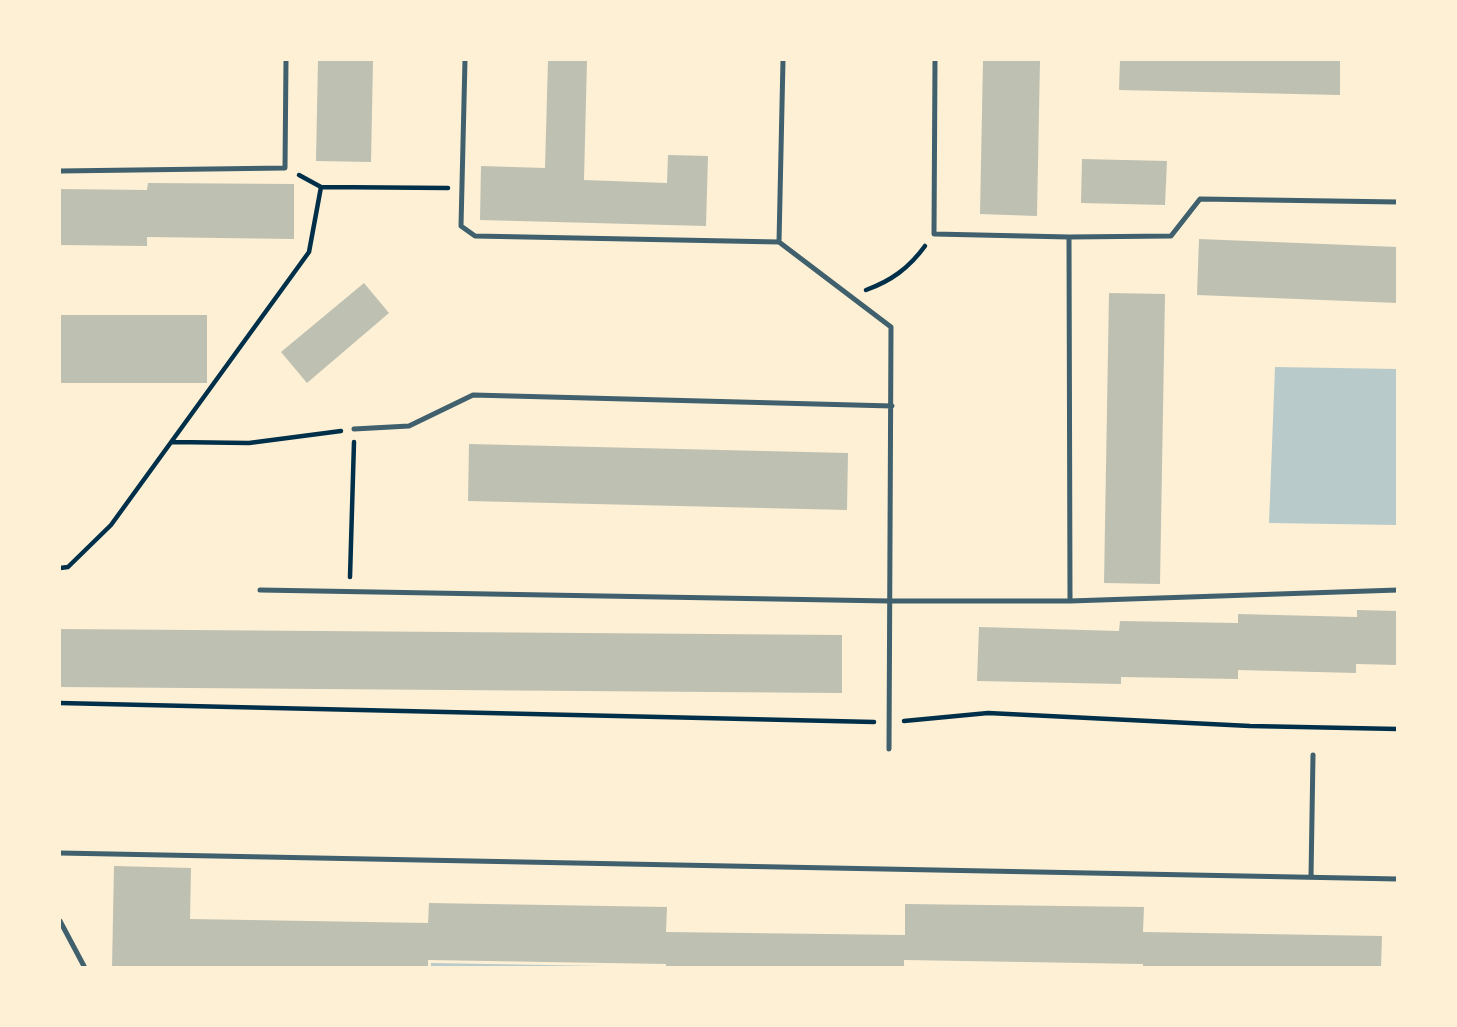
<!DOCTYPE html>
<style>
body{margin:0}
#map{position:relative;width:1457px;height:1027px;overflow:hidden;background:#fdf0d5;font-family:"Fira Sans",sans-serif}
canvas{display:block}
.frame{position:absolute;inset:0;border:61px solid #fdf0d5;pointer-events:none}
</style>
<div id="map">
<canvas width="1457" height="1027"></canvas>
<div class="frame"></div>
</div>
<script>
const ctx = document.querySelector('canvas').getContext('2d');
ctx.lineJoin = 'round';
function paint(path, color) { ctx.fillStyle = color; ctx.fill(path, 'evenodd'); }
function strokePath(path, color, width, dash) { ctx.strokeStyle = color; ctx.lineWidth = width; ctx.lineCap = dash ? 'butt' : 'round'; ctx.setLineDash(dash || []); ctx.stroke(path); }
const green = new Path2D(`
 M 1275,367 L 1397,369 L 1397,525 L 1269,523 Z
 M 431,963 L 661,967 L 431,968 Z`);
const building = new Path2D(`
 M 318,60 L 373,60 L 371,162 L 316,161 Z
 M 548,60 L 587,60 L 584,180 L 667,183 L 668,155 L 708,156 L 706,226 L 480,220 L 481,166 L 545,168 Z
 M 983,60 L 1040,60 L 1037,216 L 980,214 Z
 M 1120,60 L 1340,60 L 1340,95 L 1119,90 Z
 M 1082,159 L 1167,161 L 1165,205 L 1081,203 Z
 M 148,183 L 294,184 L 294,239 L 147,237 L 147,246 L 60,245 L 60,189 L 147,190 Z
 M 1199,239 L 1398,247 L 1398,303 L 1197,295 Z
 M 364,283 L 389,313 L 307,383 L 281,352 Z
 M 1109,293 L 1165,294 L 1160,584 L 1104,583 Z
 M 60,315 L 207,315 L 207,383 L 60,383 Z
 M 469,444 L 848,453 L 847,510 L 468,501 Z
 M 1357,610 L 1398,611 L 1398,665 L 1356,664 L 1356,673 L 1238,670 L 1238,679 L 1121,677 L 1121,684 L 977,681 L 979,627 L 1119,631 L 1120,621 L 1238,623 L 1238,614 L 1357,617 Z
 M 60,629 L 842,635 L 842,693 L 60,687 Z
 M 114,866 L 191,868 L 190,919 L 428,923 L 429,903 L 667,907 L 666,932 L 905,935 L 905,904 L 1144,907 L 1143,932 L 1382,936 L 1381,968 L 1143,968 L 1143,964 L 904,960 L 904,968 L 666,968 L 666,964 L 428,960 L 428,968 L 112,968 Z`);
const path = new Path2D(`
 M 299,175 L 321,187 L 448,188
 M 866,290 C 891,281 909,268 925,246
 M 172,442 L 249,443 L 341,431
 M 60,568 L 68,567 L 111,525 L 309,252 L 321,187
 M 350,577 L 354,442
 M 60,703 L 874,722
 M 904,721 L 988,713 L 1250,726 L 1398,729`);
const service = new Path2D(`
 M 465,60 L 461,226 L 475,236 L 779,242 L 891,327 L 889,749
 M 935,60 L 934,234 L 1069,237 L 1171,236 L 1200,199 L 1398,202
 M 60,171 L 285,168 L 286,60
 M 779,242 L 783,60
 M 354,429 L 409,426 L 473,395 L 892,406
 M 260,590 L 889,601 L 1070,601 L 1069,237
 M 1070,601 L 1398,590
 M 60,853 L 1398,879
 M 1311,877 L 1313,755
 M 60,921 L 85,968`);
paint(green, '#b9caca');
paint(building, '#bec0b2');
strokePath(path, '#003049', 4.5);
strokePath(service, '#3f606c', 5);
</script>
